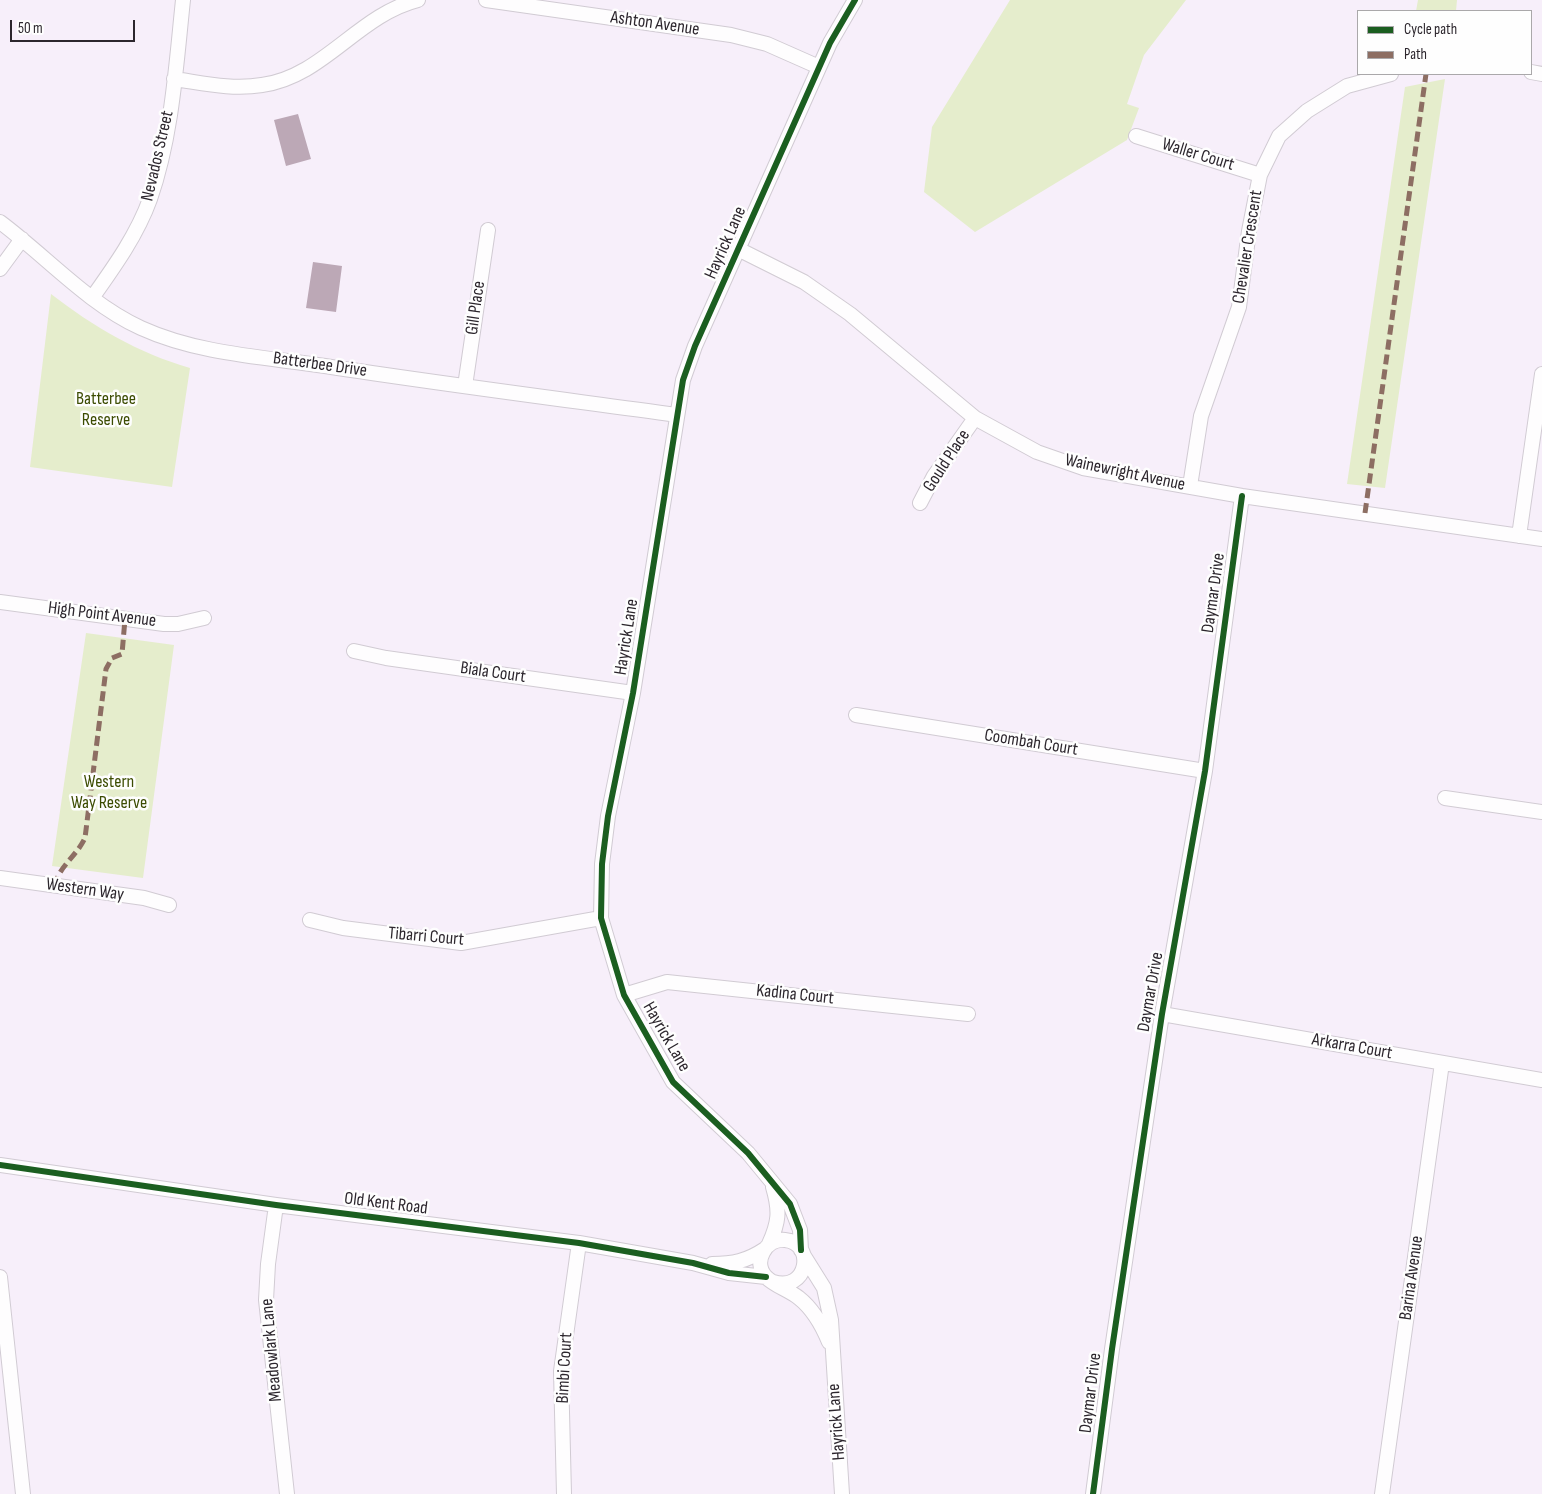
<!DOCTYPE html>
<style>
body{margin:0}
#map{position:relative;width:1542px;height:1494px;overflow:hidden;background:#f7effa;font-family:"Sofia Sans Condensed",sans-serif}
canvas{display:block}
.legend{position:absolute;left:1357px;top:10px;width:175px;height:65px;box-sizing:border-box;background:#fefefe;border:1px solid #aaa8aa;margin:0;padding:6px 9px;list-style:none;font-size:15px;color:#2c262d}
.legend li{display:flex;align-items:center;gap:10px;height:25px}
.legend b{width:25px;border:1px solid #aaa8aa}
.scale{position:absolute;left:10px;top:20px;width:125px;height:22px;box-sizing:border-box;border:2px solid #2c262d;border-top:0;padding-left:6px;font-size:15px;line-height:18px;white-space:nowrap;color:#2c262d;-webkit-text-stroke:4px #fefefe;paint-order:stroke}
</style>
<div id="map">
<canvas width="1542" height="1494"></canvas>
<ul class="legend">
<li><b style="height:6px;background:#1b5e20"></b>Cycle path</li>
<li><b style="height:6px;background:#8d6e63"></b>Path</li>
</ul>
<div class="scale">50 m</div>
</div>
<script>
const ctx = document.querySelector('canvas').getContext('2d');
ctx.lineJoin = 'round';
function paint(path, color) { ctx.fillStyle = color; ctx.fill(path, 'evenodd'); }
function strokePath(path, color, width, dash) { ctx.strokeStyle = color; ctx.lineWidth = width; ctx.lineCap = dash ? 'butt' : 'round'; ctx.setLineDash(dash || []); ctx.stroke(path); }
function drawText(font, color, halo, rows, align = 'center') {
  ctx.font = font + ' "Sofia Sans Condensed",sans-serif'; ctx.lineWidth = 5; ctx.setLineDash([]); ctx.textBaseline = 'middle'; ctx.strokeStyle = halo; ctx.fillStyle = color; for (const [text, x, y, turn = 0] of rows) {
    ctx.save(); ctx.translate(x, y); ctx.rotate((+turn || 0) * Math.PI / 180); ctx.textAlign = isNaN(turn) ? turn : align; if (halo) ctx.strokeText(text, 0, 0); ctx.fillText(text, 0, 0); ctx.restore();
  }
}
const green = new Path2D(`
 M 1010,0 L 1186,0 L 1144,55 L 1127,104 L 1139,108 L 1127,140 L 975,232 L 924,192 L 932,127 Z
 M 1418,0 L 1457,0 L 1456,11 L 1416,11 Z
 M 1445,79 L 1385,488 L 1347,484 L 1405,87 Z
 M 51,294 C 94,327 138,353 190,368 L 172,487 L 30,467 Z
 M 86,633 L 174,645 L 143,878 L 52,866 Z`);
const building = new Path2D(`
 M 298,114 L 311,159 L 286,166 L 274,120 Z
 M 313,262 L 342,266 L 336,312 L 306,308 Z`);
const street = new Path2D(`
 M 486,0 L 731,35 L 767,44 L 819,67
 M 1531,72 L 1542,74
 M 174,79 C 203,83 232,90 262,85 C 323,77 358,15 418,0
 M 1136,136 L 1260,175
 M 0,222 C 47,257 87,303 141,328 C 198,354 264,357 325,366 C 442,384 560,399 677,415
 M 740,250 L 804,282 L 850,314 L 975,418 L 1037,452 L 1083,468 L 1242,496 L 1542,539
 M 0,269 L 22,239
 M 92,298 C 114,267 137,235 150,199 C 172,136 176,66 183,0
 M 465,386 L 488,230
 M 1190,486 L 1201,416 L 1239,307 L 1249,231 L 1260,175 L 1279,136 L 1307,111 L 1347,86 L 1391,74
 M 920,503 L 934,476 L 975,418
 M 1519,536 L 1542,374
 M 0,602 L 164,624 L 178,624 L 204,618
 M 354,651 L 386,658 L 633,693
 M 856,715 L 1205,771
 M 1445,798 L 1542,812
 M 0,878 L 144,898 L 169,905
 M 310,920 L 343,928 L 461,943 L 601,918
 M 624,995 L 667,982 L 968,1014
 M 1162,1014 L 1542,1080
 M 0,1165 L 276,1205 L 579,1243 L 693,1263 L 729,1273 L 766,1277
 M 276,1205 L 268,1264 L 266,1300 L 287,1494
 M 769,1244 C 779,1222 780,1211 773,1187
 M 801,1250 L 800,1230 L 790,1204 L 748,1153 L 673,1082 L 624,995 L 601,918 L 602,864 L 608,816 L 633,693 L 683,380 L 695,346 L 830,43 L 855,0
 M 804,1256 L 824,1288 L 831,1320 L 842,1494
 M 712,1264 C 733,1264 747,1261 765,1249
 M 0,1277 L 23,1494
 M 773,1282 C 808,1293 816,1243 785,1240 C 766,1238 752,1262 766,1277 C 775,1286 789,1290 799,1298 C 813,1309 822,1325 829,1342
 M 564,1494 L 561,1371 L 579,1243
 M 1093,1494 L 1112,1349 L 1162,1014 L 1205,771 L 1242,496
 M 1382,1494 L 1442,1063`);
const quiet = new Path2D(`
 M 1365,513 L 1426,74
 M 55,886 C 58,867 76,857 85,838 L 106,669 L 112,658 L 122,654 L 125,619`);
const cycleway = new Path2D(`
 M 0,1165 L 276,1205 L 579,1243 L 693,1263 L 729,1273 L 766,1277
 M 801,1250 L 800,1230 L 790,1204 L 748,1153 L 673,1082 L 624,995 L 601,918 L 602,864 L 608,816 L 633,693 L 683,380 L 695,346 L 830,43 L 855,0
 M 1093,1494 L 1112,1349 L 1162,1014 L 1205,771 L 1242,496`);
const streetNames = [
 ["Ashton Avenue",655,24,8],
 ["Waller Court",1198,155,17],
 ["Nevados Street",158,156,-77],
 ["Hayrick Lane",726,243,-66],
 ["Chevalier Crescent",1248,247,-81],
 ["Gill Place",476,308,-82],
 ["Batterbee Drive",320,365,8],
 ["Gould Place",947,461,-57],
 ["Wainewright Avenue",1125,473,12],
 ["Daymar Drive",1214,593,-82],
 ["High Point Avenue",102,615,7],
 ["Hayrick Lane",627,637,-81],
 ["Biala Court",493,673,8],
 ["Coombah Court",1031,743,9],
 ["Western Way",85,890,8],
 ["Tibarri Court",426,937,5],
 ["Daymar Drive",1151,992,-80],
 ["Kadina Court",795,995,6],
 ["Hayrick Lane",666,1037,60],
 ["Arkarra Court",1352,1047,10],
 ["Old Kent Road",386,1204,7],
 ["Barina Avenue",1412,1278,-82],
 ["Meadowlark Lane",272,1350,-95],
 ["Bimbi Court",565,1368,-87],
 ["Daymar Drive",1091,1393,-83],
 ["Hayrick Lane",837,1422,-94]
];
const parkNames = [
 ["Batterbee",106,399],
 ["Reserve",106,420],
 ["Western",109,782],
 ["Way Reserve",109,803]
];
paint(green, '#e5edcc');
paint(building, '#bca8b6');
strokePath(street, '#d1cbd3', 16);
strokePath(street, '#fefdfe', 14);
strokePath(quiet, '#8d6e63', 5, [10, 5]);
strokePath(cycleway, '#1b5e20', 6);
drawText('18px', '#2c262d', '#fefefe', streetNames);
drawText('18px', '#3c4c02', '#fefefe', parkNames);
</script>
